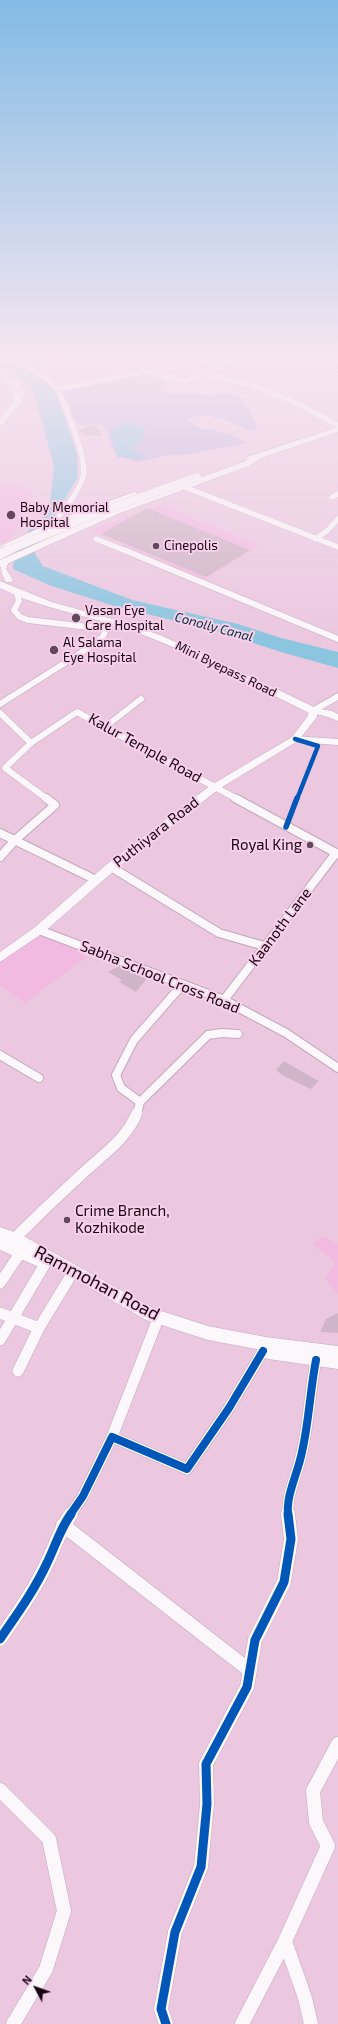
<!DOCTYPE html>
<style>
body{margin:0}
#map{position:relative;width:338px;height:2024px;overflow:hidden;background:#ebc8e0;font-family:"Exo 2",sans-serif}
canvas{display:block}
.north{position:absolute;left:16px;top:1968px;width:40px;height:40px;-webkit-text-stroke:3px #f8d0ea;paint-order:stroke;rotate:311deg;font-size:11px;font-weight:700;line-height:16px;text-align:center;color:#180413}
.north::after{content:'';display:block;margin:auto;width:14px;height:18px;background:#180413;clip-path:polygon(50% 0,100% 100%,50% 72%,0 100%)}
</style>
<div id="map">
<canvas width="338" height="2024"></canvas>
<div class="north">N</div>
</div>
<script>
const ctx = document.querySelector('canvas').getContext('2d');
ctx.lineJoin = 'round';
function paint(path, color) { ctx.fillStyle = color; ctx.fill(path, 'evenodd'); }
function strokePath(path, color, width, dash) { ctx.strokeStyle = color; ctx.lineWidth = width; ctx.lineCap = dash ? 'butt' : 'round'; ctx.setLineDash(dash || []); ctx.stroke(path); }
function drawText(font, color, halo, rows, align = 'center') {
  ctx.font = font + ' "Exo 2",sans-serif'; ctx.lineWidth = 4; ctx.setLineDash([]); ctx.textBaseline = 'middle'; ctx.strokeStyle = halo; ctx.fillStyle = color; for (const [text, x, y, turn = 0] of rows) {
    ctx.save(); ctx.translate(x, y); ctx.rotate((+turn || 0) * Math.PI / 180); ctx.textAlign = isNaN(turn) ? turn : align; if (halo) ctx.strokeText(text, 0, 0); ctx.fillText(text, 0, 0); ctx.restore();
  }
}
const built = new Path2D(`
 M 0,481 L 35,491 L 11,539 L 0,544 Z
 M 162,505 L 259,545 L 204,580 L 90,530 Z
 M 41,929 L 87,957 L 25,1003 L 0,986 L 0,961 Z
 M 322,1236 L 338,1244 L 338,1294 L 325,1279 L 335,1262 L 312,1244 Z`);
const green = new Path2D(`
 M 36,356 L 72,356 L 37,369 L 29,365 L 39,358 Z
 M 141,374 L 154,376 L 169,383 L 170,384 L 163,385 L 162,387 L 167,393 L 210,395 L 233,394 L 240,396 L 240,399 C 247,403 256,420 257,429 L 249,431 C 230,422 208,409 188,420 C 200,432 214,429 229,434 C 235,436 241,440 247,443 L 189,454 L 168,455 L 136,462 L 117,455 L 111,446 L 108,434 L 102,424 L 81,425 L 73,418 L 70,405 L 62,392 L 66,389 Z`);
const water = new Path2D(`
 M 0,356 L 8,356 L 50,385 L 57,395 L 77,453 L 78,477 L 39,542 L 35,554 L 43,566 L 132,600 L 238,624 L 281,638 L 338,652 L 338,668 L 281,652 L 213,630 L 114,606 L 49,585 L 13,569 L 14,556 L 34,522 L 49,514 L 54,466 L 37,403 L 29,385 L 0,364 Z
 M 125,421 L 146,428 L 139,444 L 132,449 L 147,459 L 117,457 L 110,431 L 115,430 L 127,423 Z`);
const building = new Path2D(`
 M 85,426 L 96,426 L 97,429 L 104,435 L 84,436 L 78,429 L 86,428 Z
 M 147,508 L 250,550 L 206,577 L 101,534 Z
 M 119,966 L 148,977 L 136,992 L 119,982 L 122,980 L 108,972 Z
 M 284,1061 L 313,1078 L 319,1081 L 311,1089 L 284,1076 L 276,1070 Z
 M 338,1313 L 338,1333 L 320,1332 L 326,1319 Z`);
const streetFar4 = new Path2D(`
 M 12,356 L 47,379 L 58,389
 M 202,373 L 259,387 L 296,403 L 338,425
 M 2,376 L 16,384 L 22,393 L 18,401
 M 187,488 L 338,547
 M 332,497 L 338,494
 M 59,516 C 68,506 79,490 83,477 C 88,458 65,408 58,389 L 148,371 L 169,379 L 173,377 L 185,381 L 219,364 L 243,357
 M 96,539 L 126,551
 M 315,539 L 328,530 L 338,519`);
const streetFar3 = new Path2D(`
 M 124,550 L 338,639
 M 0,704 L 82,652 L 103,637 L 106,629 L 28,620 L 20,617 L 14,610 L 19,601 L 17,594
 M 0,713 L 31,743 L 77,712 L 237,799
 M 105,727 L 141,699
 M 295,739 L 338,742
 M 31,743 L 5,768 L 47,799`);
const streetFar2 = new Path2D(`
 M 235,798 L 338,854
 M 0,833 L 96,880
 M 0,857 L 15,840 L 55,805 L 46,798
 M 111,867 L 219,933 L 264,946
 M 39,930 L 224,1000 L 286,1033 L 338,1068
 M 224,1000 L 336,853
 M 0,1055 L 39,1078
 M 140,1102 L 208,1035 L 222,1033 L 238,1034
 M 137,1114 L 140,1102 L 121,1088 L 116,1075 L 134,1040 L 182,985`);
const streetFar1 = new Path2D(`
 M 15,1238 C 37,1216 59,1195 82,1174 C 102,1155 126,1140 137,1113
 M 0,1283 L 21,1252
 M 0,1313 L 39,1328
 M 0,1340 L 45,1264
 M 18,1371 L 39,1328 L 70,1277
 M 112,1437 L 156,1324
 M 70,1515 L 83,1496 L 112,1437 L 187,1469 L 229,1408 L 263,1351
 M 288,1515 C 286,1494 298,1473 302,1452 C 309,1421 310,1391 316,1360`);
const street = new Path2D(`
 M 63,1525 L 249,1670
 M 0,1639 C 17,1614 34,1591 47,1563 C 55,1547 60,1529 71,1514
 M 0,1790 L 49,1839 L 64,1911 L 46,1969 L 13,2024
 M 285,1941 L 305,1998 L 311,2024
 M 166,2024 L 161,2009 L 175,1932 L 201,1867 L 207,1804 L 206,1764 L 247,1687 L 255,1640 L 284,1582 L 291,1539 L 288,1514
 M 242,2024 L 285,1941 L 328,1846 L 316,1822 L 313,1791 L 338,1744`);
const secondary = new Path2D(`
 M 2,559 L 9,561 L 6,569 L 13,580 L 12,582 L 6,582 C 1,574 0,568 2,559 Z
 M 338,693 L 338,700 L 317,712 L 317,717 L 298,741 L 219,789 L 115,870 L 43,933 L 0,962 L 0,952 L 35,927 L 107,864 L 211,785 L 292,737 L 307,717 L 310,709 Z
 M 0,1227 L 20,1234 L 155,1309 L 208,1326 L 266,1337 L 338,1346 L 338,1369 L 268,1359 L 263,1357 L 261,1350 L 208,1340 L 146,1320 L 45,1262 L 44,1265 L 39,1267 L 0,1250 Z`);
const primary = new Path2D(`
 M 0,372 L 14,384 L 22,401 L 3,425 L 0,425 L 0,418 L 14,401 L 10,389 L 0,378 Z
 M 338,427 L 338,432 L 261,458 L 249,466 L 120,513 L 0,567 L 0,560 L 114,509 L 243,462 L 247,460 L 247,457 Z
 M 134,492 L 137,493 L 137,497 L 63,524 L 0,552 L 0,546 L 57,520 Z
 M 0,581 L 52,602 L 120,621 L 160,635 L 227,665 L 316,708 L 332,711 L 338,714 L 338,721 L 325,716 L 309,713 C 250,684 192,652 130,630 C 87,615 41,609 0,588 Z`);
const streetBridge = new Path2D(`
 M 182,486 L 187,488`);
const primaryBridgeFar1 = new Path2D(`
 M 6,551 L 100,512 L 197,477`);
const primaryBridge = new Path2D(`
 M 0,554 L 8,550`);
const cyclewayFar3 = new Path2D(`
 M 295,739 L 318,746 L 297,799`);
const cyclewayFar2 = new Path2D(`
 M 286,827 L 297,798`);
const cyclewayFar1 = new Path2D(`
 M 70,1515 L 83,1496 L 112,1437 L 187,1469 L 229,1408 L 263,1351
 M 288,1515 C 286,1494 298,1473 302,1452 C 309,1421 310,1391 316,1360`);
const cycleway = new Path2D(`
 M 0,1639 C 17,1614 34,1591 47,1563 C 55,1547 60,1529 71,1514
 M 166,2024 L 161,2009 L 175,1932 L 201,1867 L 207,1804 L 206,1764 L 247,1687 L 255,1640 L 284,1582 L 291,1539 L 288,1514`);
const markers = [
 [11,515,5,"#62495b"],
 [156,546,4,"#62495b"],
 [76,618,5,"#62495b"],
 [54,650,5,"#62495b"],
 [310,845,4,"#62495b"],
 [67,1220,4,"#62495b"]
];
const farPoinames = [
 ["Baby Memorial",20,508],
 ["Hospital",20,523],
 ["Cinepolis",164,546],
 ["Vasan Eye",85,611],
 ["Care Hospital",85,626],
 ["Al Salama",63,643],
 ["Eye Hospital",63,658]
];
const farWaternames = [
 ["Conolly Canal",214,627,15]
];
const farStreetnames = [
 ["Mini Byepass Road",226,669,26]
];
const streetNames = [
 ["Kalur Temple Road",145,748,29],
 ["Puthiyara Road",156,832,-38],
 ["Kaanoth Lane",280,927,-53],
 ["Sabha School Cross Road",160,977,22]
];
const poiNames = [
 ["Royal King",302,845],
 ["Crime Branch,",75,1211,"left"],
 ["Kozhikode",75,1228,"left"]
];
const nearStreetnames = [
 ["Rammohan Road",97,1283,28]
];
paint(built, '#f2bae1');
paint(green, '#c0b4de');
paint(water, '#8cc5e0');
paint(building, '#d0b4c7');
strokePath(streetFar4, '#c3a7ba', 6);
strokePath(streetFar3, '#c3a7ba', 7);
strokePath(streetFar2, '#c3a7ba', 10);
strokePath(streetFar1, '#c3a7ba', 12);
strokePath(street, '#c3a7ba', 15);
strokePath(secondary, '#c3a7ba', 1);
strokePath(primary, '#c3a7ba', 1);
strokePath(streetFar4, '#fcf7fa', 5.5);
strokePath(streetFar3, '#fcf7fa', 6);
strokePath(streetFar2, '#fcf7fa', 8);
strokePath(streetFar1, '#fcf7fa', 11);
strokePath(street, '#fcf7fa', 14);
paint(secondary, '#fcf7fa');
paint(primary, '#fcf7fa');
strokePath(streetBridge, '#c3a7ba', 6, []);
strokePath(primaryBridgeFar1, '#c3a7ba', 8, []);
strokePath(primaryBridge, '#c3a7ba', 11, []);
strokePath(streetBridge, '#fcf7fa', 5.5);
strokePath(primaryBridgeFar1, '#fcf7fa', 8);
strokePath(primaryBridge, '#fcf7fa', 10);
strokePath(cyclewayFar3, '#0057b8', 4.5);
strokePath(cyclewayFar2, '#0057b8', 5.5);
strokePath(cyclewayFar1, '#0057b8', 8);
strokePath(cycleway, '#0057b8', 9);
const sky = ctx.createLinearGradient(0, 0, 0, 640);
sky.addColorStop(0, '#83bbe5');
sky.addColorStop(0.56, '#f6e6f1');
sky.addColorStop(1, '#f6e6f100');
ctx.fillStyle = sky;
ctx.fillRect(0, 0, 338, 640);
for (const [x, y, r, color] of markers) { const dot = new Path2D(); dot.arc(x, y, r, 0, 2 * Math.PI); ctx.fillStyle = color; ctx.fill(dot); strokePath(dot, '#f8d0ea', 1.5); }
drawText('13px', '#180413', '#f8d0ea', farPoinames, 'left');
drawText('italic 13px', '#00303c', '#f8d0ea', farWaternames);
drawText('13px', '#180413', '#f8d0ea', farStreetnames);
drawText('15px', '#180413', '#f8d0ea', streetNames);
drawText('15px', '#180413', '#f8d0ea', poiNames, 'right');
drawText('18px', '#180413', '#f8d0ea', nearStreetnames);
</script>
